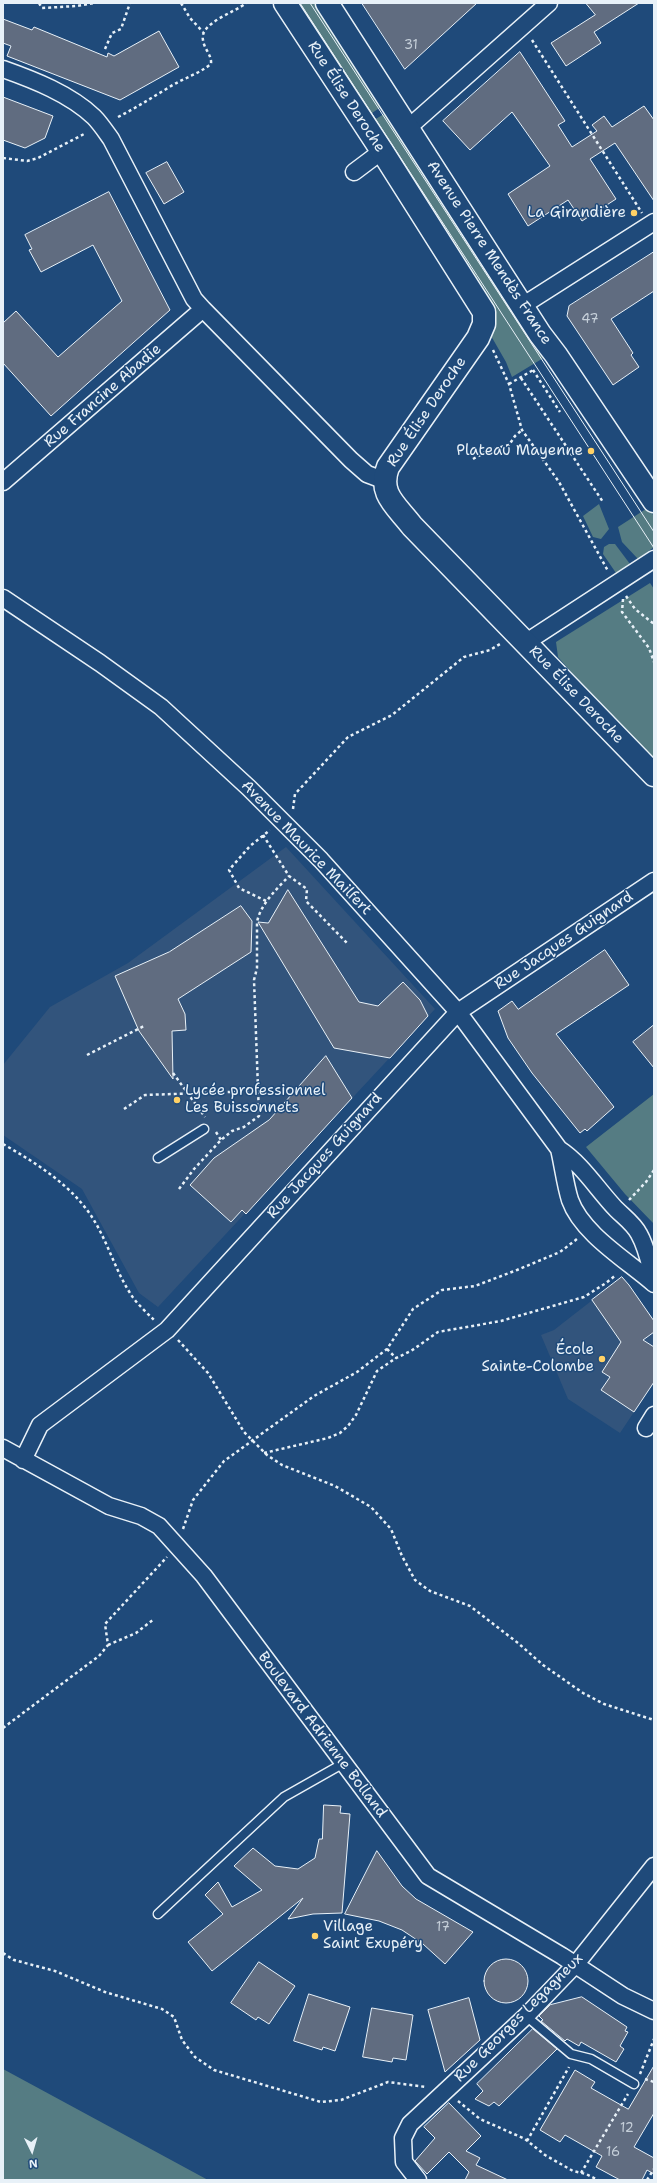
<!DOCTYPE html>
<meta charset="utf-8">
<style>
body{margin:0}
#map{position:relative;width:657px;height:2183px;overflow:hidden;background:#1f4a7a;font-family:"Shantell Sans",sans-serif}
canvas{display:block}
.frame{position:absolute;inset:0;border:4px solid #e8f1f8;pointer-events:none}
.north{position:absolute;left:12px;top:2131px;width:40px;height:40px;-webkit-text-stroke:3px #1f4a7a;paint-order:stroke;rotate:175deg;font-size:11px;font-weight:700;line-height:16px;text-align:center;color:#e8f1f8}
.north::after{content:'';display:block;margin:auto;width:14px;height:18px;background:#e8f1f8;clip-path:polygon(50% 0,100% 100%,50% 72%,0 100%)}
</style>
<div id="map">
<canvas width="657" height="2183"></canvas>
<div class="frame"></div>
<div class="north">N</div>
</div>
<script>
const ctx = document.querySelector('canvas').getContext('2d');
ctx.lineJoin = 'round';
function paint(path, color) { ctx.fillStyle = color; ctx.fill(path, 'evenodd'); }
function strokePath(path, color, width, dash) { ctx.strokeStyle = color; ctx.lineWidth = width; ctx.lineCap = dash ? 'butt' : 'round'; ctx.setLineDash(dash || []); ctx.stroke(path); }
function drawText(font, color, halo, rows, align = 'center') {
  ctx.font = font + ' "Shantell Sans",sans-serif'; ctx.lineWidth = 3; ctx.setLineDash([]); ctx.textBaseline = 'middle'; ctx.strokeStyle = halo; ctx.fillStyle = color; for (const [text, x, y, turn = 0] of rows) {
    ctx.save(); ctx.translate(x, y); ctx.rotate((+turn || 0) * Math.PI / 180); ctx.textAlign = isNaN(turn) ? turn : align; if (halo) ctx.strokeText(text, 0, 0); ctx.fillText(text, 0, 0); ctx.restore();
  }
}
const built = new Path2D(`
 M 286,847 L 435,1009 L 158,1307 L 139,1293 L 82,1189 L 3,1135 L 3,1065 L 50,1007 L 128,963 Z
 M 622,1277 L 629,1285 L 654,1321 L 654,1382 L 620,1433 L 568,1399 L 541,1335 L 554,1330 Z`);
const green = new Path2D(`
 M 291,3 L 318,3 L 384,105 L 366,117 Z
 M 389,111 L 550,354 L 512,377 L 506,362 L 369,123 Z
 M 599,504 L 609,529 L 601,539 L 593,537 L 583,516 Z
 M 649,507 L 654,517 L 654,547 L 638,559 L 622,542 L 618,527 Z
 M 609,544 L 615,544 L 630,564 L 616,573 L 603,554 L 604,547 Z
 M 650,583 L 654,589 L 654,766 L 558,657 L 556,642 Z
 M 654,1094 L 654,1224 L 625,1194 L 586,1147 Z
 M 3,2069 L 208,2180 L 3,2180 Z`);
const building = new Path2D(`
 M 362,3 L 477,3 L 405,69 Z
 M 586,3 L 639,3 L 594,32 L 601,43 L 566,66 L 551,43 L 595,15 Z
 M 3,19 L 32,30 L 34,27 L 107,57 L 108,53 L 114,56 L 159,31 L 179,67 L 120,100 L 7,56 L 11,46 L 3,43 Z
 M 520,52 L 565,121 L 558,125 L 572,147 L 597,131 L 592,125 L 604,116 L 612,127 L 644,106 L 654,120 L 654,201 L 615,143 L 590,159 L 616,199 L 582,221 L 568,200 L 528,226 L 508,194 L 550,166 L 512,112 L 470,150 L 443,121 Z
 M 3,97 L 53,116 L 45,138 L 25,148 L 3,140 Z
 M 167,162 L 184,192 L 164,204 L 146,173 Z
 M 109,192 L 170,310 L 51,416 L 3,363 L 3,323 L 16,311 L 58,357 L 122,301 L 93,245 L 41,272 L 29,250 L 32,249 L 25,235 Z
 M 654,252 L 654,291 L 611,319 L 633,353 L 631,355 L 639,367 L 613,385 L 567,316 L 569,306 Z
 M 288,890 L 359,1002 L 378,1006 L 403,982 L 420,1000 L 428,1016 L 390,1058 L 334,1048 L 258,922 L 268,923 Z
 M 241,906 L 252,921 L 251,952 L 178,999 L 185,1014 L 186,1030 L 172,1031 L 173,1079 L 139,1031 L 115,976 L 169,952 Z
 M 605,950 L 629,985 L 556,1034 L 614,1107 L 587,1131 L 585,1129 L 580,1133 L 532,1073 L 508,1038 L 498,1011 L 512,1001 L 518,1009 Z
 M 654,1025 L 654,1068 L 633,1042 Z
 M 326,1056 L 352,1098 L 246,1214 L 242,1210 L 231,1222 L 190,1185 L 214,1158 L 269,1120 Z
 M 622,1277 L 629,1285 L 654,1321 L 654,1332 L 643,1340 L 654,1347 L 654,1382 L 634,1412 L 601,1390 L 610,1377 L 602,1372 L 621,1342 L 592,1300 Z
 M 324,1805 L 341,1806 L 340,1813 L 350,1814 L 342,1913 L 313,1914 L 288,1919 L 303,1898 L 212,1971 L 188,1942 L 223,1914 L 205,1895 L 218,1882 L 232,1907 L 262,1890 L 234,1866 L 253,1848 L 275,1866 L 298,1869 L 315,1858 L 319,1839 L 322,1839 Z
 M 377,1851 L 402,1886 L 416,1899 L 473,1932 L 445,1964 L 423,1944 L 402,1930 L 379,1921 L 345,1914 Z
 M484 1981a22 22 0 1 1 44 0a22 22 0 1 1-44 0Z
 M 259,1962 L 295,1986 L 269,2024 L 258,2017 L 256,2020 L 231,2003 Z
 M 309,1994 L 350,2007 L 335,2051 L 323,2047 L 322,2050 L 294,2041 Z
 M 582,1997 L 627,2027 L 625,2031 L 628,2032 L 620,2046 L 624,2049 L 616,2062 L 581,2042 L 579,2046 L 567,2039 L 565,2041 L 541,2021 L 543,2020 L 539,2016 L 550,2005 Z
 M 469,1998 L 480,2040 L 445,2072 L 428,2010 Z
 M 372,2008 L 413,2015 L 406,2060 L 393,2058 L 392,2062 L 363,2057 Z
 M 533,2029 L 557,2049 L 499,2106 L 494,2102 L 489,2106 L 475,2099 L 483,2091 L 477,2084 Z
 M 654,2066 L 654,2113 L 634,2147 L 654,2158 L 654,2174 L 647,2170 L 642,2180 L 620,2180 L 596,2167 L 602,2156 L 565,2135 L 560,2142 L 540,2130 L 575,2070 L 595,2082 L 591,2088 L 628,2109 Z
 M 449,2103 L 481,2136 L 466,2151 L 480,2158 L 476,2165 L 508,2180 L 465,2180 L 469,2172 L 449,2152 L 427,2174 L 415,2161 L 435,2138 L 424,2127 Z`);
const path = new Path2D(`
 M 39,3 L 42,8 L 77,6 L 94,3
 M 181,3 L 190,18 L 203,32
 M 532,40 L 642,213
 M 105,49 L 112,33 L 121,29 L 130,3
 M 118,117 C 136,108 151,98 168,88 C 183,78 197,75 211,64 C 212,55 204,49 203,40 C 199,23 236,12 246,3
 M 3,158 L 27,161 L 38,158 L 86,133
 M 493,350 L 509,384 L 522,430 L 559,482 L 608,571
 M 533,370 L 560,412
 M 521,378 L 603,502
 M 509,384 L 535,369
 M 473,459 L 489,450 L 509,445 L 515,436 L 522,430
 M 626,596 L 635,609 L 654,624
 M 623,599 L 622,612 L 649,648 L 654,662
 M 293,809 L 295,794 L 348,737 L 392,715 L 464,657 L 490,650 L 500,644
 M 263,835 L 289,876 L 307,889 L 306,901 L 347,943
 M 266,901 L 239,888 L 229,870 L 250,846 L 270,830
 M 87,1055 L 144,1026
 M 173,1073 L 205,1117
 M 124,1109 L 145,1095 L 259,1091
 M 216,1132 L 221,1140
 M 3,1144 C 36,1163 68,1183 90,1214 C 107,1239 114,1268 130,1293 C 136,1303 146,1312 154,1320
 M 179,1189 L 194,1169 L 221,1140 L 232,1131 L 244,1127 L 259,1116 L 254,980 L 257,968 L 257,922 C 261,903 277,889 289,876
 M 629,1200 L 646,1182 L 654,1170
 M 178,1340 L 208,1373 L 244,1432 L 267,1455 L 282,1465 L 335,1486 L 371,1507 L 391,1529 L 402,1556 L 415,1580 L 430,1591 L 470,1606 L 518,1643 L 543,1665 L 583,1693 L 604,1704 L 654,1720
 M 387,1349 L 396,1358
 M 264,1453 L 328,1438 L 340,1433 L 348,1426 L 356,1415 L 377,1371 L 396,1358 L 411,1351 L 438,1332 L 501,1321 L 584,1297 L 606,1283 L 616,1275
 M 183,1529 L 193,1500 L 224,1461 L 314,1396 L 357,1372 L 387,1349 L 413,1309 L 442,1290 L 475,1286 L 517,1270 L 560,1252 L 577,1239
 M 108,1645 L 136,1633 L 154,1619
 M 3,1728 L 99,1656 L 108,1645 L 105,1624 L 167,1557
 M 3,1953 L 14,1960 L 55,1971 L 105,1992 L 162,2009 L 174,2017 L 182,2040 L 195,2057 L 214,2070 L 321,2102 L 341,2100 L 388,2082 L 426,2087
 M 640,2074 L 654,2039
 M 645,2079 L 654,2082
 M 458,2101 L 480,2119 L 525,2139 L 545,2155 L 573,2171 L 586,2174 L 598,2180
 M 527,2141 L 569,2067
 M 581,2173 L 628,2094
 M 647,2180 L 654,2169`);
const lane = new Path2D(`
 M 158,1158 L 204,1129
 M 158,1914 L 284,1797 L 344,1763
 M 526,2016 L 571,2054 L 591,2059 L 634,2084`);
const street = new Path2D(`
 M 3,69 C 34,80 70,94 94,117 C 100,123 106,132 111,139 L 194,299 L 203,309 L 351,460 L 367,474 L 383,480
 M 408,128 L 549,3
 M 354,172 L 382,151
 M 522,306 L 654,222
 M 3,482 L 203,309
 M 3,598 L 100,663 L 161,707 L 249,788 L 321,860 L 458,1012 L 559,1149 C 582,1164 597,1189 616,1209 C 624,1217 634,1224 639,1234 C 647,1248 650,1265 654,1280
 M 525,643 L 654,559
 M 559,1149 C 563,1166 565,1184 570,1200 C 582,1234 628,1261 654,1284
 M 646,1428 L 654,1415
 M 3,1448 L 109,1506 L 141,1516 L 159,1526 L 204,1576 L 428,1876 L 562,1956 L 623,1996 L 654,2011
 M 23,1460 L 40,1425 L 167,1330 L 458,1012 L 654,881
 M 418,2180 L 404,2162 L 403,2138 L 410,2124 L 526,2016 L 576,1964 L 654,1866`);
const secondary = new Path2D(`
 M 285,3 L 382,151 L 484,312 L 484,324 L 478,338 L 388,467 C 378,494 396,505 412,526 L 654,775
 M 327,3 L 540,334 L 556,355 L 654,501`);
const tram = new Path2D(`
 M 300,3 L 654,548
 M 310,3 L 654,532`);
const markers = [
 [634,213,4,"#ffd166"],
 [591,451,4,"#ffd166"],
 [177,1100,4,"#ffd166"],
 [602,1359,4,"#ffd166"],
 [315,1936,4,"#ffd166"]
];
const numberNames = [
 ["31",411,46],
 ["47",590,320],
 ["17",443,1928],
 ["12",627,2129],
 ["16",613,2153]
];
const streetNames = [
 ["Rue Élise Deroche",346,97,57],
 ["Avenue Pierre Mendès France",489,253,57],
 ["Rue Francine Abadie",103,396,-41],
 ["Rue Élise Deroche",427,412,-56],
 ["Rue Élise Deroche",576,695,46],
 ["Avenue Maurice Mailfert",306,848,46],
 ["Rue Jacques Guignard",564,941,-34],
 ["Rue Jacques Guignard",325,1156,-48],
 ["Boulevard Adrienne Bolland",322,1735,53],
 ["Rue Georges Legagneux",519,2018,-45]
];
const poiNames = [
 ["La Girandière",626,213],
 ["Plateau Mayenne",583,451],
 ["Lycée professionnel",185,1091,"left"],
 ["Les Buissonnets",185,1108,"left"],
 ["École",594,1350],
 ["Sainte-Colombe",594,1367],
 ["Village",323,1927,"left"],
 ["Saint Exupéry",323,1944,"left"]
];
paint(built, '#32547c');
paint(green, '#557c83');
paint(building, '#606c80');
strokePath(building, '#e8f1f8', 1);
strokePath(lane, '#e8f1f8', 11);
strokePath(street, '#e8f1f8', 19);
strokePath(secondary, '#e8f1f8', 25);
strokePath(path, '#e8f1f8', 2.5, [3, 3]);
strokePath(lane, '#1f4a7a', 8);
strokePath(street, '#1f4a7a', 16);
strokePath(secondary, '#1f4a7a', 22);
strokePath(tram, '#e8f1f8', 1);
for (const [x, y, r, color] of markers) { const dot = new Path2D(); dot.arc(x, y, r, 0, 2 * Math.PI); ctx.fillStyle = color; ctx.fill(dot); strokePath(dot, '#1f4a7a', 1.5); }
drawText('13px', '#c6d0da', null, numberNames);
drawText('15px', '#e8f1f8', '#1f4a7a', streetNames);
drawText('15px', '#e8f1f8', '#1f4a7a', poiNames, 'right');
</script>
